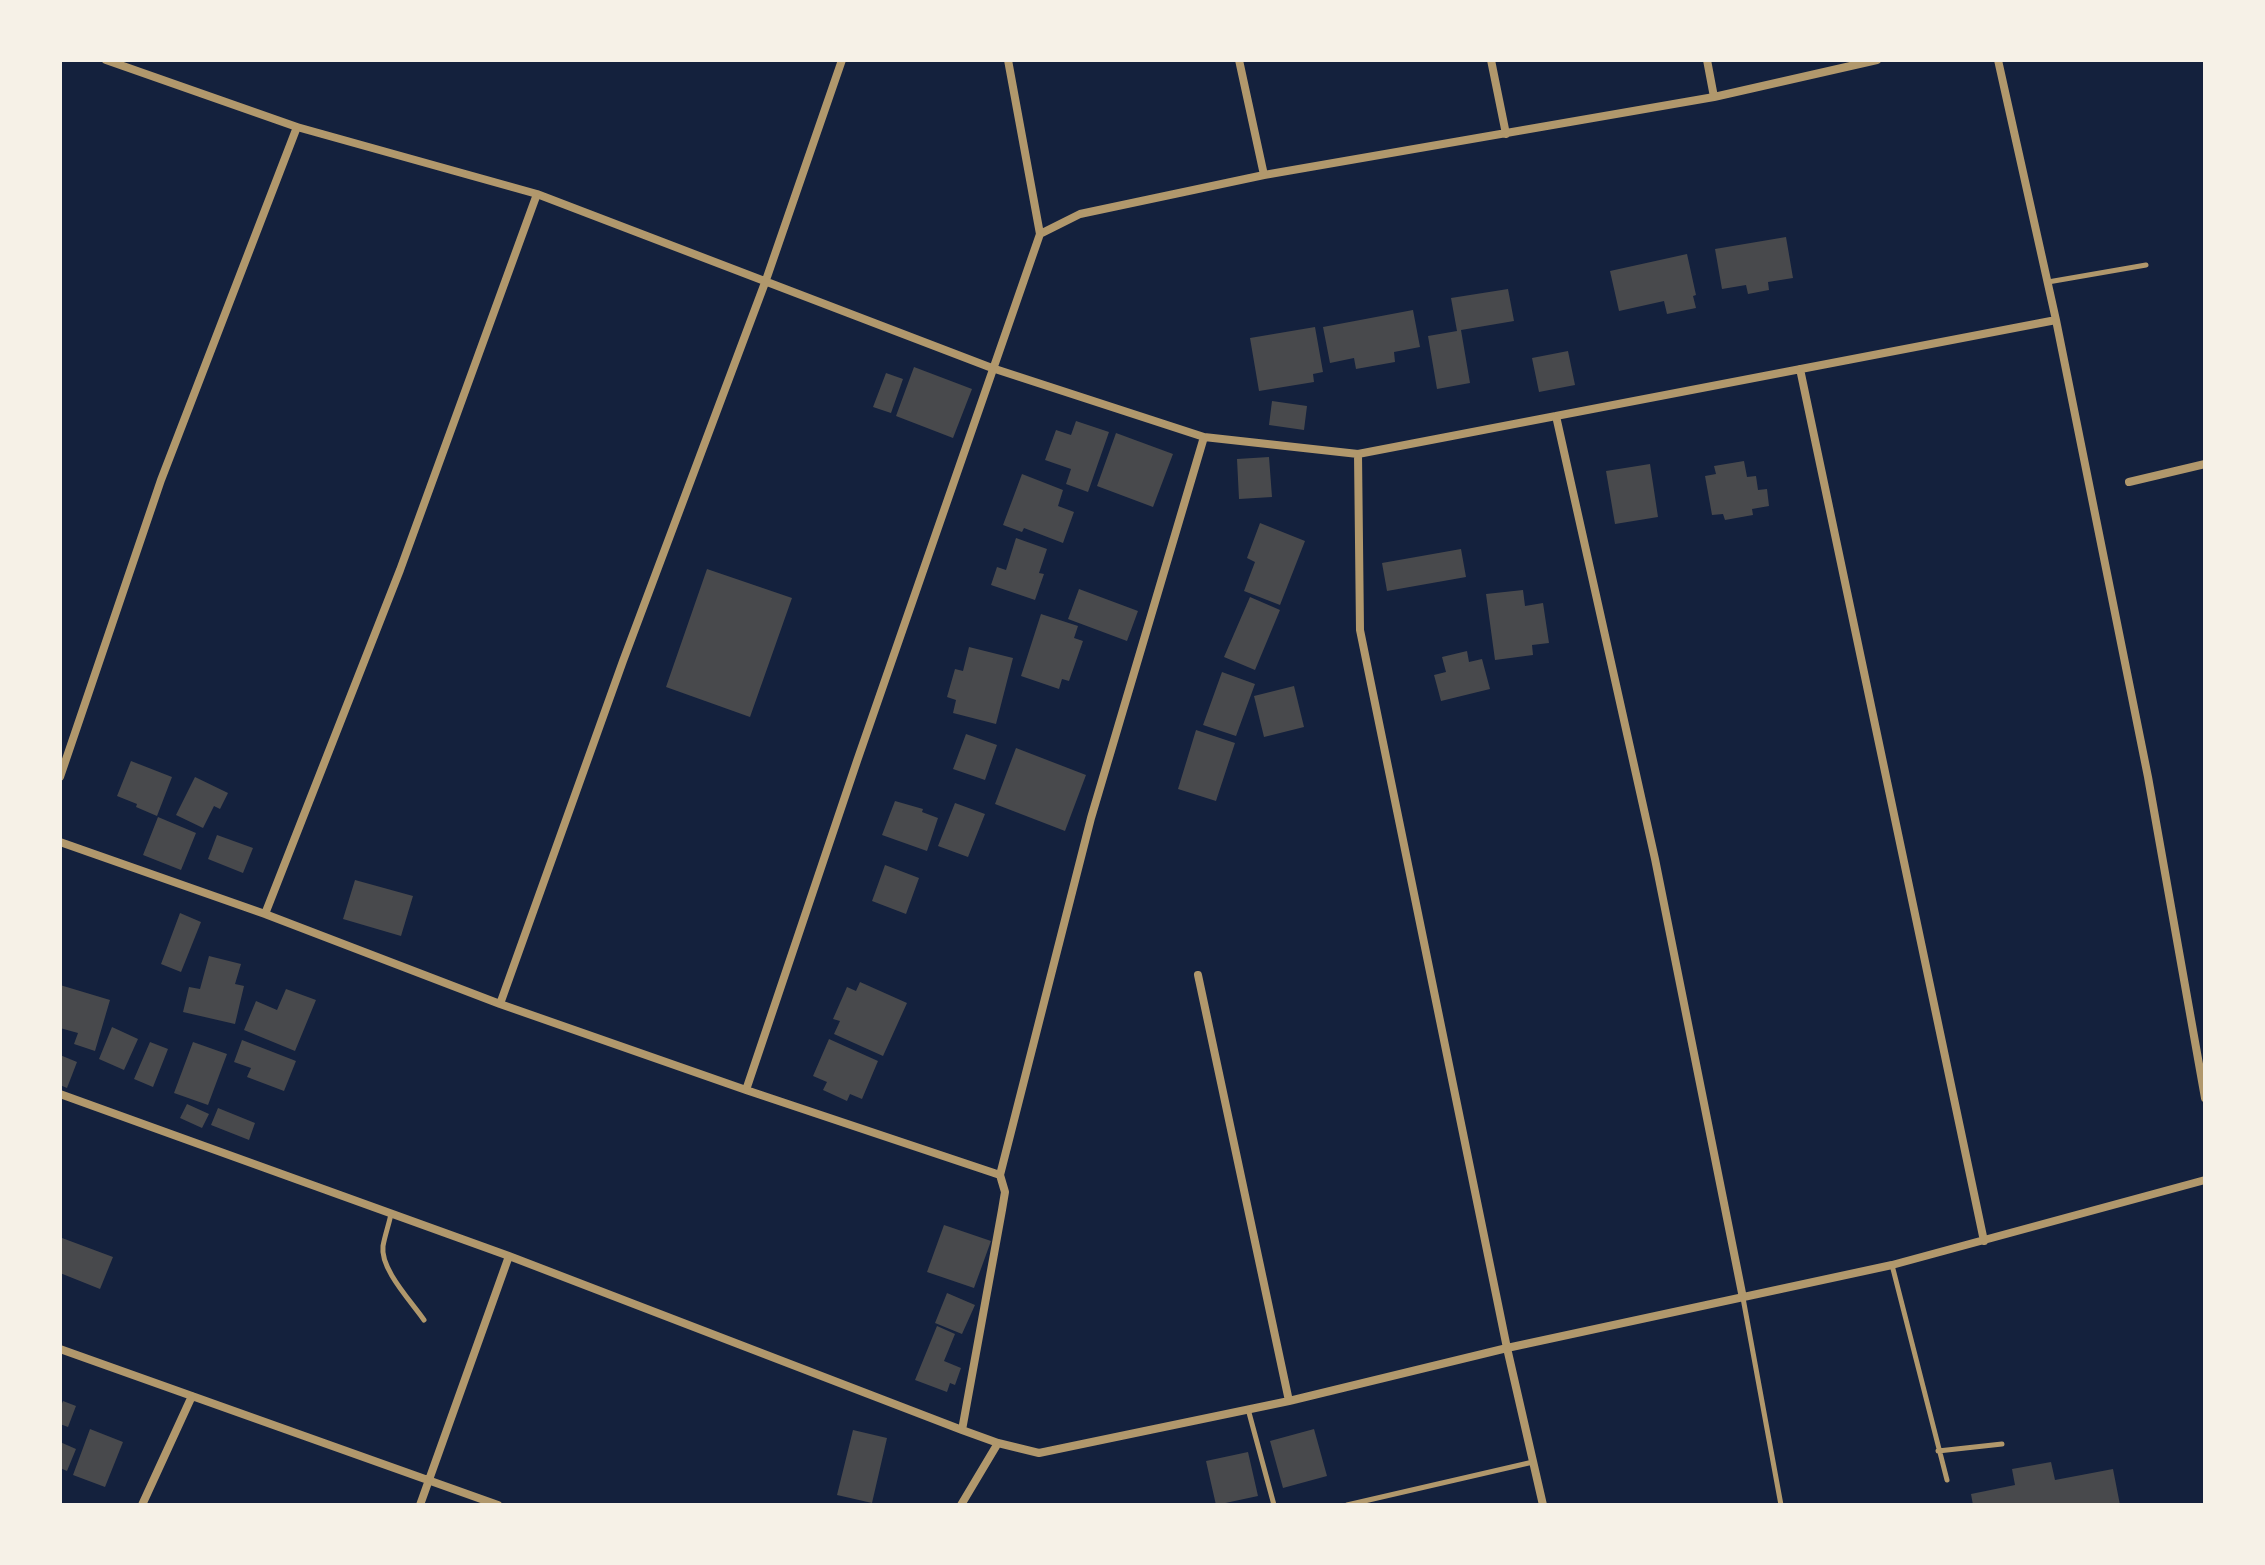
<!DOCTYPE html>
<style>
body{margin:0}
#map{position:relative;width:2265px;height:1565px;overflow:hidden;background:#14213d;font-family:"Fira Sans Condensed",sans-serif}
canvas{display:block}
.frame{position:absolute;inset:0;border:62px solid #f6f1e7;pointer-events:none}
</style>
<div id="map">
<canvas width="2265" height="1565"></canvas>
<div class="frame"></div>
</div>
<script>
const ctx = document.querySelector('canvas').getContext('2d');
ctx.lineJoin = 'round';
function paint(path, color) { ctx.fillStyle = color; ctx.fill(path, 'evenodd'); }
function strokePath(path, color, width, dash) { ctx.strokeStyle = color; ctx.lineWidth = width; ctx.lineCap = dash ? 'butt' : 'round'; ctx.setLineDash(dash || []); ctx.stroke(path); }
const building = new Path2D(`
 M 1786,237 L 1793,278 L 1768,282 L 1769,290 L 1748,294 L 1746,285 L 1722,289 L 1715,249 Z
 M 1687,254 L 1696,295 L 1693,296 L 1696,308 L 1667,314 L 1664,301 L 1619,311 L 1610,271 Z
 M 1508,289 L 1514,321 L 1461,330 L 1470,383 L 1437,389 L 1428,336 L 1457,331 L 1451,298 Z
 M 1413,310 L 1420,347 L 1394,352 L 1395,362 L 1356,369 L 1354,358 L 1330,363 L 1323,327 Z
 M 1315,327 L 1323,372 L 1313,374 L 1314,382 L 1259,391 L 1250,338 Z
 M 1568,351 L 1575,385 L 1539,392 L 1532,358 Z
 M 914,367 L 972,389 L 953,438 L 896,416 Z
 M 886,373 L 903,379 L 891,413 L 873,407 Z
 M 1272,401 L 1307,406 L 1304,430 L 1269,425 Z
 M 1076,421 L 1109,432 L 1088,492 L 1066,484 L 1071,469 L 1045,460 L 1056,430 L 1071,435 Z
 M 1116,433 L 1173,454 L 1153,507 L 1097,486 Z
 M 1269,457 L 1272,497 L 1239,499 L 1237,459 Z
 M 1744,461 L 1747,477 L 1756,476 L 1758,490 L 1767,489 L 1769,506 L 1752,509 L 1753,515 L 1725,520 L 1723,514 L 1712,515 L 1705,476 L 1716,474 L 1714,466 Z
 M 1650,464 L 1658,517 L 1615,524 L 1606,471 Z
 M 1022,474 L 1063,490 L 1058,506 L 1074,512 L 1063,543 L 1024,528 L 1022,532 L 1003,525 Z
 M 1260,523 L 1305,541 L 1280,605 L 1244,591 L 1255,562 L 1247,558 Z
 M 1016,538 L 1047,549 L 1039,573 L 1044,574 L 1035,600 L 991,585 L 997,567 L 1006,570 Z
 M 1461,549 L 1466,577 L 1387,591 L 1382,563 Z
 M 707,569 L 792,598 L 750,717 L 666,687 Z
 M 1079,589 L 1138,611 L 1127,641 L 1068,619 Z
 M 1523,590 L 1525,606 L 1543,603 L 1549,643 L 1532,645 L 1533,655 L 1495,660 L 1486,594 Z
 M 1250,597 L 1280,610 L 1255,670 L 1224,657 Z
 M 1041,614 L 1078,626 L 1074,638 L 1083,641 L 1069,681 L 1062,679 L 1059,689 L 1021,676 Z
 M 969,647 L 1013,658 L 996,724 L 953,713 L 956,700 L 947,697 L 955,669 L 963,671 Z
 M 1467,651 L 1469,662 L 1482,659 L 1490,689 L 1441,701 L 1434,675 L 1446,672 L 1442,657 Z
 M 1222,672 L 1255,684 L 1236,736 L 1203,725 Z
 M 1294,686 L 1304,727 L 1264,737 L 1254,696 Z
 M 1196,730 L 1235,743 L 1216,801 L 1178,789 Z
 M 966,734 L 997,745 L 985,780 L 953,769 Z
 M 1016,748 L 1086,775 L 1065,831 L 995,804 Z
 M 131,761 L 172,777 L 157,816 L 136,807 L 137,804 L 117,796 Z
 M 195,777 L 228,793 L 220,809 L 214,806 L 203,828 L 176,815 Z
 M 895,801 L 923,809 L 922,812 L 938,818 L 927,851 L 882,835 Z
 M 955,803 L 985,814 L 968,857 L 938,846 Z
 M 158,817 L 196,833 L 181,870 L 143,855 Z
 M 217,835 L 253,848 L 243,873 L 208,859 Z
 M 885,865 L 919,878 L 906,914 L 872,901 Z
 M 355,880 L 413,896 L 401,936 L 343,919 Z
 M 180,913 L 201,922 L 181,972 L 161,964 Z
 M 209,956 L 241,964 L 235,984 L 244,986 L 235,1024 L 183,1012 L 189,987 L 200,989 Z
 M 860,982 L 907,1003 L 883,1056 L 834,1034 L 840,1021 L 833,1019 L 847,987 L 856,991 Z
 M 60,985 L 110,1000 L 95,1051 L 74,1044 L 78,1033 L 60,1028 Z
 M 286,989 L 316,1000 L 295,1051 L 244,1030 L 256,1001 L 277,1010 Z
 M 112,1027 L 138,1039 L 124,1070 L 99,1059 Z
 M 829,1039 L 878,1061 L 862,1099 L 850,1094 L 847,1101 L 823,1090 L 827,1082 L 813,1076 Z
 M 242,1040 L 296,1061 L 284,1091 L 247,1077 L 251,1068 L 234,1062 Z
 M 150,1042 L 168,1049 L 153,1087 L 134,1079 Z
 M 193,1042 L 227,1054 L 208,1105 L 174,1093 Z
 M 60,1055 L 77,1062 L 67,1088 L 60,1085 Z
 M 187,1104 L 209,1114 L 202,1128 L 180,1118 Z
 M 218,1108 L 255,1123 L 249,1140 L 211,1125 Z
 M 944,1225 L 991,1241 L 974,1288 L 927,1272 Z
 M 62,1238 L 113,1257 L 100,1289 L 60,1273 L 60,1244 Z
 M 947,1293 L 975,1305 L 962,1334 L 935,1323 Z
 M 937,1326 L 955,1334 L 944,1361 L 961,1368 L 955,1385 L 950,1383 L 947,1392 L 915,1380 Z
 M 63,1401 L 76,1406 L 68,1427 L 60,1424 L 60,1408 Z
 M 90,1429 L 123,1442 L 105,1487 L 73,1475 Z
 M 1314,1429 L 1327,1476 L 1283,1488 L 1270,1441 Z
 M 853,1430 L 887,1438 L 872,1503 L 837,1495 Z
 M 60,1442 L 76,1449 L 67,1471 L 60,1468 Z
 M 1248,1452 L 1258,1496 L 1216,1505 L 1206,1461 Z
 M 2051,1462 L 2055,1480 L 2113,1469 L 2120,1505 L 1973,1505 L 1971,1494 L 2015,1485 L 2012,1469 Z`);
const service = new Path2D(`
 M 2048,282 L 2146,265
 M 391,1214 C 389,1224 385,1235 383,1246 C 380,1269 411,1301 424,1320
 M 1892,1265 L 1947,1480
 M 1743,1298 L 1781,1505
 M 1248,1409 L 1274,1505
 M 1938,1451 L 2002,1444
 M 1347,1505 L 1533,1462`);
const minor = new Path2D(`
 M 106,60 L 297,127 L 537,194 L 992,368 L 1204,437 L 1358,454 L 2056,320
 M 1239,60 L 1264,175
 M 1491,60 L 1506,134
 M 1707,60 L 1714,97
 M 1998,60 L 2056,320 L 2148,777 L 2205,1098
 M 1040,234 L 1080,214 L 1264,175 L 1714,97 L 1877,60
 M 1800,369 L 1984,1241
 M 1556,416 L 1655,859 L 1743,1298
 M 1358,454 L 1360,630 L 1507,1348 L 1543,1505
 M 2129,482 L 2205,464
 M 60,777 L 161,480 L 297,127
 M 60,842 L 265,914 L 500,1004 L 746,1090 L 1000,1175
 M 265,914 L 400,570 L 537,194
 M 1198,975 L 1289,1401
 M 500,1004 L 623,661 L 766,280 L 842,60
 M 746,1090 L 857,761 L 1040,234 L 1008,60
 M 60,1094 L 509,1256 L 962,1430 L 998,1443 L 1039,1453 L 1289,1401 L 1507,1348 L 1892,1265 L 2205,1180
 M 60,1349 L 498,1505
 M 962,1430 L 1002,1210 L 1005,1192 L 1000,1175 L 1091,818 L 1204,437
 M 142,1505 L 192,1396
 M 420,1505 L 509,1256
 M 961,1505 L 998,1443`);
paint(building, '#48494c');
strokePath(service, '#b1986c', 5);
strokePath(minor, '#b1986c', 8);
</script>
